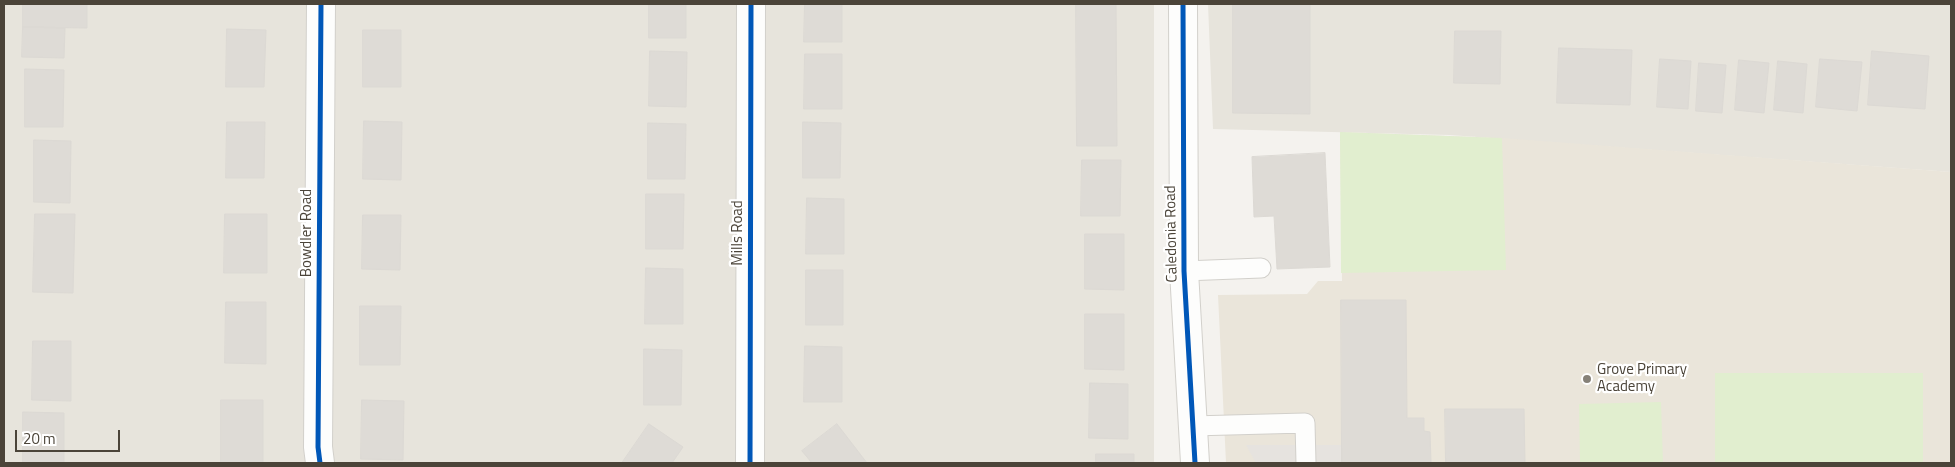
<!DOCTYPE html>
<style>
body{margin:0}
#map{position:relative;width:1955px;height:467px;overflow:hidden;background:#f4f2ee;font-family:"Titillium Web",sans-serif}
canvas{display:block}
.frame{position:absolute;inset:0;border:5px solid #4b4439;pointer-events:none}
.scale{position:absolute;left:15px;top:430px;width:105px;height:22px;box-sizing:border-box;border:2px solid #4b4439;border-top:0;padding-left:6px;font-size:15px;line-height:18px;white-space:nowrap;color:#4b4439;-webkit-text-stroke:4px #fff;paint-order:stroke}
</style>
<div id="map">
<canvas width="1955" height="467"></canvas>
<div class="frame"></div>
<div class="scale">20 m</div>
</div>
<script>
const ctx = document.querySelector('canvas').getContext('2d');
ctx.lineJoin = 'round';
function paint(path, color) { ctx.fillStyle = color; ctx.fill(path, 'evenodd'); }
function strokePath(path, color, width, dash) { ctx.strokeStyle = color; ctx.lineWidth = width; ctx.lineCap = dash ? 'butt' : 'round'; ctx.setLineDash(dash || []); ctx.stroke(path); }
function drawText(font, color, halo, rows, align = 'center') {
  ctx.font = font + ' "Titillium Web",sans-serif'; ctx.lineWidth = 4.5; ctx.setLineDash([]); ctx.textBaseline = 'middle'; ctx.strokeStyle = halo; ctx.fillStyle = color; for (const [text, x, y, turn = 0] of rows) {
    ctx.save(); ctx.translate(x, y); ctx.rotate((+turn || 0) * Math.PI / 180); ctx.textAlign = isNaN(turn) ? turn : align; if (halo) ctx.strokeText(text, 0, 0); ctx.fillText(text, 0, 0); ctx.restore();
  }
}
const residential = new Path2D(`
 M 4,4 L 1154,4 L 1154,463 L 4,463 Z
 M 1208,4 L 1951,4 L 1951,172 L 1450,135 L 1213,129 Z`);
const education = new Path2D(`
 M 1340,132 L 1502,138 L 1951,172 L 1951,463 L 1226,463 L 1218,295 L 1307,294 L 1318,281 L 1342,281 Z`);
const green = new Path2D(`
 M 1340,132 L 1502,138 L 1506,270 L 1341,273 Z
 M 1715,373 L 1923,373 L 1923,463 L 1715,463 Z
 M 1661,402 L 1663,463 L 1580,463 L 1579,404 Z`);
const parking = new Path2D(`
 M 1246,445 L 1342,445 L 1342,463 L 1256,463 Z`);
const building = new Path2D(`
 M 23,4 L 87,4 L 87,28 L 23,27 Z
 M 649,4 L 686,4 L 686,38 L 649,38 Z
 M 805,4 L 842,4 L 842,42 L 804,42 Z
 M 1076,4 L 1116,4 L 1117,146 L 1077,146 Z
 M 1233,4 L 1310,4 L 1310,114 L 1233,113 Z
 M 23,27 L 65,28 L 64,58 L 22,57 Z
 M 227,29 L 266,30 L 264,87 L 226,87 Z
 M 363,30 L 401,30 L 401,87 L 363,87 Z
 M 1455,31 L 1501,31 L 1500,84 L 1454,83 Z
 M 1559,48 L 1632,50 L 1630,105 L 1557,103 Z
 M 650,51 L 687,52 L 686,107 L 649,106 Z
 M 1872,51 L 1929,56 L 1925,109 L 1868,105 Z
 M 805,54 L 842,54 L 842,109 L 804,109 Z
 M 1660,59 L 1691,61 L 1688,109 L 1657,107 Z
 M 1820,59 L 1862,62 L 1857,111 L 1816,107 Z
 M 1739,60 L 1769,63 L 1764,113 L 1735,110 Z
 M 1778,61 L 1807,64 L 1803,113 L 1774,110 Z
 M 1699,63 L 1726,65 L 1722,113 L 1696,111 Z
 M 25,69 L 64,70 L 63,127 L 25,127 Z
 M 364,121 L 402,122 L 401,180 L 363,179 Z
 M 227,122 L 265,122 L 264,178 L 226,178 Z
 M 803,122 L 841,123 L 840,178 L 803,178 Z
 M 648,123 L 686,124 L 685,179 L 648,179 Z
 M 34,140 L 71,141 L 70,203 L 34,202 Z
 M 1325,153 L 1330,267 L 1277,269 L 1274,216 L 1254,217 L 1252,157 Z
 M 1082,160 L 1121,160 L 1120,216 L 1081,216 Z
 M 646,194 L 684,194 L 683,249 L 646,249 Z
 M 807,198 L 844,199 L 844,254 L 806,254 Z
 M 35,214 L 75,214 L 73,293 L 33,292 Z
 M 225,214 L 267,214 L 267,273 L 224,273 Z
 M 363,215 L 401,215 L 400,270 L 362,269 Z
 M 1085,234 L 1124,234 L 1124,290 L 1085,289 Z
 M 646,268 L 683,269 L 683,324 L 645,324 Z
 M 806,270 L 843,270 L 843,325 L 806,325 Z
 M 1341,300 L 1406,300 L 1407,418 L 1424,418 L 1424,431 L 1430,432 L 1431,463 L 1342,463 Z
 M 226,302 L 266,302 L 266,364 L 225,363 Z
 M 360,306 L 401,306 L 400,365 L 360,365 Z
 M 1085,314 L 1124,314 L 1124,370 L 1085,369 Z
 M 33,341 L 71,341 L 71,401 L 32,400 Z
 M 805,346 L 842,347 L 842,402 L 804,402 Z
 M 644,349 L 682,350 L 681,405 L 644,405 Z
 M 1090,383 L 1128,384 L 1128,439 L 1089,438 Z
 M 221,400 L 263,400 L 263,463 L 221,463 Z
 M 362,400 L 404,401 L 403,460 L 361,459 Z
 M 1445,409 L 1524,409 L 1525,463 L 1446,463 Z
 M 23,412 L 64,413 L 64,463 L 23,463 Z
 M 649,424 L 683,447 L 672,463 L 622,463 Z
 M 837,424 L 867,463 L 812,463 L 802,451 Z
 M 1096,454 L 1134,454 L 1134,463 L 1096,463 Z`);
const service = new Path2D(`
 M 1184,271 L 1261,268
 M 1192,426 L 1305,423 L 1306,463`);
const minor = new Path2D(`
 M 1183,4 L 1184,271 L 1195,463
 M 320,463 L 318,447 L 321,4
 M 750,463 L 751,4`);
const cycleway = new Path2D(`
 M 1183,4 L 1184,271 L 1195,463
 M 320,463 L 318,447 L 321,4
 M 750,463 L 751,4`);
const markers = [
 [1587,379,5,"#868178"]
];
const streetNames = [
 ["Bowdler Road",307,233,-90],
 ["Mills Road",738,233,-90],
 ["Caledonia Road",1172,234,-91]
];
const poiNames = [
 ["Grove Primary",1597,370],
 ["Academy",1597,387]
];
paint(residential, '#e7e4dc');
paint(education, '#eae5da');
paint(green, '#e1eecf');
paint(parking, '#e6e3df');
paint(building, '#dedbd6');
strokePath(building, '#dcd9d4', 1);
strokePath(service, '#d2d0cb', 21);
strokePath(minor, '#d2d0cb', 30);
strokePath(service, '#fdfdfc', 19);
strokePath(minor, '#fdfdfc', 28);
strokePath(cycleway, '#0057b8', 5);
for (const [x, y, r, color] of markers) { const dot = new Path2D(); dot.arc(x, y, r, 0, 2 * Math.PI); ctx.fillStyle = color; ctx.fill(dot); strokePath(dot, '#fff', 2); }
drawText('15px', '#4b4439', '#fff', streetNames);
drawText('15px', '#4b4439', '#fff', poiNames, 'left');
</script>
